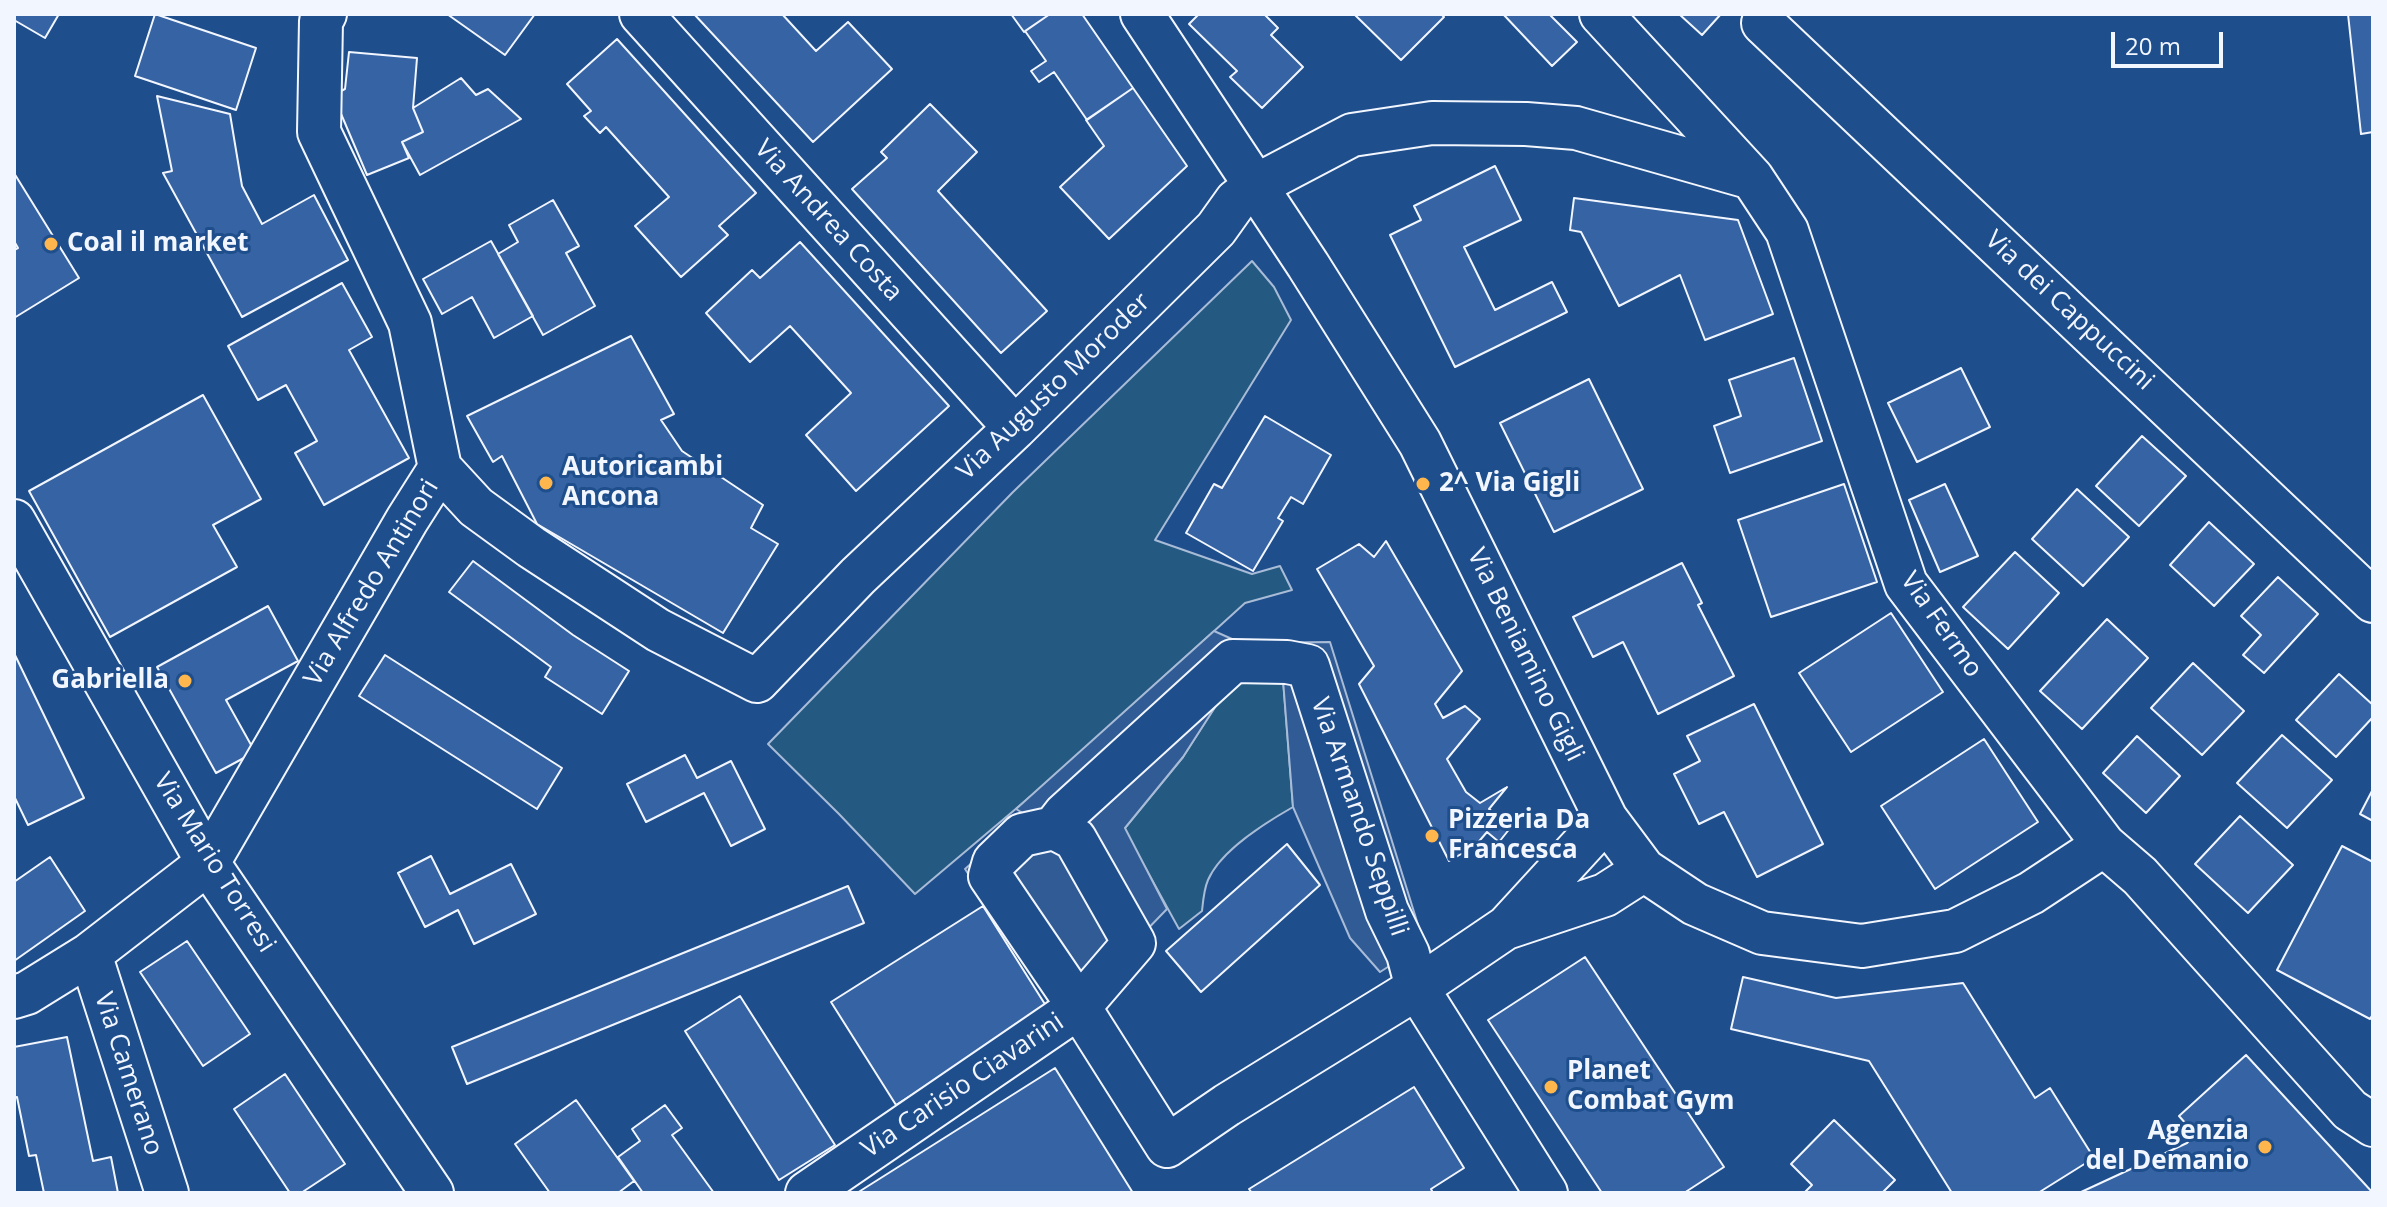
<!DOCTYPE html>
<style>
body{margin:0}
#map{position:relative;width:2387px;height:1207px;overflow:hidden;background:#1f4e8c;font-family:"Open Sans",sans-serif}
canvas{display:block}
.frame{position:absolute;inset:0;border:16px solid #f2f6ff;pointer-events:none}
.scale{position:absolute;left:2111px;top:32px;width:112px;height:36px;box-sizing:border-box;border:4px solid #f2f6ff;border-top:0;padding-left:10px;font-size:24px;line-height:28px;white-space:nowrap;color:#f2f6ff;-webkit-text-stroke:6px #1f4e8c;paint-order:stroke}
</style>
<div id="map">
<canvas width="2387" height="1207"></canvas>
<div class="frame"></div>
<div class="scale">20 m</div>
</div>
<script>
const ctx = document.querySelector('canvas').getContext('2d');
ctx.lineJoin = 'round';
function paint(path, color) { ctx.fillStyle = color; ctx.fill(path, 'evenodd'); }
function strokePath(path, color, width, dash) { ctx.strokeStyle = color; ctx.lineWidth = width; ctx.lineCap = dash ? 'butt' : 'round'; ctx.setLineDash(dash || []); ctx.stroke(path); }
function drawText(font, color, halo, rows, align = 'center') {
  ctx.font = font + ' "Open Sans",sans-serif'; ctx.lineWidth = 6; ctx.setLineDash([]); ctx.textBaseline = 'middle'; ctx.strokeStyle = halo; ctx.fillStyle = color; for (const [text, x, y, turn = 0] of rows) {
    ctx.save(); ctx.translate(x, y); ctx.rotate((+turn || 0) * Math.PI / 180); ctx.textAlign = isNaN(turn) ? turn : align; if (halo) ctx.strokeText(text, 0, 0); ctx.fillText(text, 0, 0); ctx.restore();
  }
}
const green = new Path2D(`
 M 1252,261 L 1274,287 L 1291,320 L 1155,540 L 1252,574 L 1280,566 L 1292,590 L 1245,603 L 1050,780 L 915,894 L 839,814 L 768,744 L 1013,492 Z
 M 1283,679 L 1293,807 C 1265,823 1221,850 1208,880 C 1204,889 1203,901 1202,911 L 1179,929 L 1124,829 L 1183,757 L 1230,683 Z`);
const parking = new Path2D(`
 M 1214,631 L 1241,643 L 1330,642 L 1424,944 L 1380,972 L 1350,938 L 1293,807 L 1283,680 L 1230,684 L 1183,757 L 1125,828 L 1167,909 L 1134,943 L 1053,1000 L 965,869 L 1026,815 L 1016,809 Z`);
const building = new Path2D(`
 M 14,14 L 59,14 L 45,38 L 14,20 Z
 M 155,14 L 256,48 L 236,110 L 135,76 Z
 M 447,14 L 535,14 L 505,55 Z
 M 694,14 L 782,14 L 816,51 L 848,22 L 892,69 L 813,142 Z
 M 1011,14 L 1050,14 L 1024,32 Z
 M 1050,14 L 1082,14 L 1133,88 L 1087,120 L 1054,72 L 1039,82 L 1031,71 L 1046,61 L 1025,31 Z
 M 1199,14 L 1264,14 L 1278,28 L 1271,35 L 1303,67 L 1262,108 L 1230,77 L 1237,71 L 1189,24 Z
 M 1354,14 L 1441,14 L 1444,17 L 1401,60 Z
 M 1503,14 L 1549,14 L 1577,42 L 1552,66 Z
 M 1679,14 L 1721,14 L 1702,35 Z
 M 2348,14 L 2373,14 L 2373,132 L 2361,134 Z
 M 617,39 L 756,193 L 719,226 L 728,235 L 681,277 L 635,226 L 669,197 L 606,127 L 600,133 L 584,116 L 591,111 L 567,84 Z
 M 349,52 L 417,58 L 413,108 L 423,132 L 402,142 L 409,158 L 367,175 L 333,95 L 345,89 Z
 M 461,78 L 476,95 L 488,89 L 521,119 L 420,175 L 402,142 L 423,132 L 413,108 Z
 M 1133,88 L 1187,166 L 1109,239 L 1060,187 L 1104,146 L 1086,120 Z
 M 157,96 L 230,114 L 242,186 L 262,224 L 314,195 L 348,260 L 242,317 L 163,173 L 172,171 Z
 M 930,104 L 977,152 L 938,191 L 1047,311 L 1001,353 L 852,189 L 887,158 L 881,152 Z
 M 1495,166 L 1521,220 L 1464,247 L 1495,310 L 1552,282 L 1567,312 L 1455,367 L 1390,235 L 1421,220 L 1414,206 Z
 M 14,173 L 79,278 L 14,318 L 14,250 L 18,248 L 14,241 Z
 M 1574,198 L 1738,220 L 1773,314 L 1705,340 L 1680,275 L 1619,306 L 1581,232 L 1570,230 Z
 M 553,200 L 579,246 L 566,253 L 595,306 L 543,335 L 498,254 L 518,242 L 509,225 Z
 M 491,241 L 533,316 L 494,338 L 472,297 L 442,314 L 423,279 Z
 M 800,242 L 949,406 L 856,491 L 806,435 L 851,393 L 790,326 L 750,362 L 706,313 L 752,270 L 760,278 Z
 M 342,283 L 372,337 L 349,350 L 409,458 L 324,505 L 295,453 L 317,441 L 286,385 L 258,400 L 228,346 Z
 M 631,336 L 674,414 L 661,420 L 682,451 L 763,505 L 751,528 L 778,544 L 723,633 L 537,524 L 502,456 L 493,462 L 467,416 Z
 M 1794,358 L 1822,441 L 1730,473 L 1714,426 L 1741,416 L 1729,380 Z
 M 1961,368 L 1990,427 L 1917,462 L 1888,403 Z
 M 1589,379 L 1643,489 L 1554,532 L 1500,423 Z
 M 203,395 L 261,499 L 213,525 L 237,567 L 110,637 L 29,491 Z
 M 1265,416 L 1331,455 L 1303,504 L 1291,497 L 1278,518 L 1283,521 L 1253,571 L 1186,533 L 1214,484 L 1222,488 Z
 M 2142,436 L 2186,476 L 2139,526 L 2096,486 Z
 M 1844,484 L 1877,582 L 1771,617 L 1738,520 Z
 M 1945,484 L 1978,556 L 1940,572 L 1909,500 Z
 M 2077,489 L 2129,537 L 2083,586 L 2032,539 Z
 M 2209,522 L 2254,564 L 2214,606 L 2170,565 Z
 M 1386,541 L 1462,671 L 1435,704 L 1443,718 L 1465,706 L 1480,719 L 1447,759 L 1466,792 L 1480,803 L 1507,787 L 1489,809 L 1511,827 L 1499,842 L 1487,832 L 1475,846 L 1449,861 L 1359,684 L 1374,666 L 1317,569 L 1359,544 L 1374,557 Z
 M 2015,552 L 2059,593 L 2008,649 L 1963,607 Z
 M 473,561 L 573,635 L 629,671 L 602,714 L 545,677 L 551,667 L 449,592 Z
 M 1682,563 L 1702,603 L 1698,605 L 1734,676 L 1658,714 L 1623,642 L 1593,657 L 1573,617 Z
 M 2278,577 L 2318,614 L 2264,673 L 2243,655 L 2261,635 L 2241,616 Z
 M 268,606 L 298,661 L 226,700 L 255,752 L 216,773 L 157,667 Z
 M 1891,613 L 1943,692 L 1851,752 L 1799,673 Z
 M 2107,619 L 2148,658 L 2082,729 L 2040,691 Z
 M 14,653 L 84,798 L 28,825 L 14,796 Z
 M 385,655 L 562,768 L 537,809 L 359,696 Z
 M 2193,663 L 2244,711 L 2202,755 L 2151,708 Z
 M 2339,674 L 2373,705 L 2373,717 L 2336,757 L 2296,720 Z
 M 1754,704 L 1823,844 L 1757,877 L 1724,812 L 1699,824 L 1674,774 L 1700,761 L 1687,736 Z
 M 2282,735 L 2332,780 L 2287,828 L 2237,783 Z
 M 2137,736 L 2180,776 L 2146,813 L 2103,773 Z
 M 1984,739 L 2038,822 L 1935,889 L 1881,806 Z
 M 685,755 L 697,778 L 731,761 L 765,829 L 731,846 L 704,793 L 646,822 L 627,784 Z
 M 2373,789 L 2373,821 L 2360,814 Z
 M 2240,816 L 2293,865 L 2248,913 L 2195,864 Z
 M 1287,844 L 1320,885 L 1201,992 L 1166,951 Z
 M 2342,846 L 2373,862 L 2373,1014 L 2370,1019 L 2277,970 Z
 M 431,856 L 450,894 L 511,864 L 536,914 L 474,944 L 458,910 L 425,927 L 398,873 Z
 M 50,857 L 85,911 L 14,961 L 14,882 Z
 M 848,886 L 864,923 L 467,1084 L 452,1047 Z
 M 983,906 L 1048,1009 L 896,1105 L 831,1002 Z
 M 187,941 L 250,1034 L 203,1066 L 140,972 Z
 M 1585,957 L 1724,1167 L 1684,1193 L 1602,1193 L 1488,1020 Z
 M 1743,977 L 1836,998 L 1963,983 L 2035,1098 L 2050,1088 L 2094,1158 L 2038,1193 L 1952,1193 L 1869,1061 L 1731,1029 Z
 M 740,996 L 835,1145 L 779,1180 L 685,1031 Z
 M 67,1037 L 93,1161 L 111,1157 L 118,1193 L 44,1193 L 36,1155 L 29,1156 L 17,1097 L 14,1098 L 14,1047 Z
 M 2246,1055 L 2373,1193 L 2079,1193 L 2187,1143 L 2195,1134 L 2179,1116 Z
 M 1055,1068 L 1133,1193 L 857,1193 Z
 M 285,1074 L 345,1164 L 301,1193 L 290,1193 L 234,1109 Z
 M 1414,1087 L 1464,1168 L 1431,1189 L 1433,1193 L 1252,1193 L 1249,1189 Z
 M 576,1100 L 634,1181 L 618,1193 L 550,1193 L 515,1144 Z
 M 665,1105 L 682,1128 L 672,1135 L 714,1193 L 643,1193 L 618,1157 L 640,1141 L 632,1129 Z
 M 1834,1120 L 1895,1180 L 1882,1193 L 1804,1193 L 1812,1185 L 1791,1164 Z`);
const minor = new Path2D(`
 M 641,14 L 1015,428
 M 1142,14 L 1308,265 L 1420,443 L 1606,819 L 1644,870 L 1695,904 L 1762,933 L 1862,946 L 1955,931 L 2031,893 L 2104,845
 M 1601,14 L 1752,178 L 1787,231 L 1906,584 L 2104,845 L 2140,876 L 2350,1110 L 2373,1125
 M 1763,23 L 2373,601
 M 440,468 L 476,507 L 531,547 L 658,630 L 757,681 L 858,576 L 1015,428 L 1216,229 L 1236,201 L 1255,186 L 1352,135 L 1432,123 L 1526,124 L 1576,128 L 1752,178
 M 14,521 L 208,863 L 432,1193
 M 1054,828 L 1065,814 L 1233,661 L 1287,662 L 1308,666 L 1387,911 L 1408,954 L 1417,988 L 1546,1193
 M 1054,828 L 1075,839 L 1134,943 L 1079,1007 L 990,876 L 994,862 L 1022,835 Z
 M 1509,927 L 1605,895 L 1644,870
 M 90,954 L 208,863 L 407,520 L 440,468 L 410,323 L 319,132 L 321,21 L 325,14
 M 14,997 L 27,993 L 90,954 L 167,1193
 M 807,1193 L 1079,1007 L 1167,1146 L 1227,1105 L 1417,988 L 1507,927 L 1606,819`);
const markers = [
 [51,244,8,"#ffb74d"],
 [546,483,8,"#ffb74d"],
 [1423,484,8,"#ffb74d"],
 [185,681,8,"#ffb74d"],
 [1432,836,8,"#ffb74d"],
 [1551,1087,8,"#ffb74d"],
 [2265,1147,8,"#ffb74d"]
];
const streetNames = [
 ["Via Andrea Costa",828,221,48],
 ["Via dei Cappuccini",2069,311,43],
 ["Via Augusto Moroder",1054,387,-44],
 ["Via Alfredo Antinori",372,583,-59],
 ["Via Fermo",1941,625,55],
 ["Via Beniamino Gigli",1525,655,64],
 ["Via Armando Seppilli",1359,817,71],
 ["Via Mario Torresi",214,863,58],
 ["Via Camerano",128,1074,72],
 ["Via Carisio Ciavarini",963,1086,-34]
];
const poiNames = [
 ["Coal il market",67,244],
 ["Autoricambi",562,468],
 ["Ancona",562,498],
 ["2^ Via Gigli",1439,484],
 ["Gabriella",169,681,"right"],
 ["Pizzeria Da",1448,821],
 ["Francesca",1448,851],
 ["Planet",1567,1072],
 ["Combat Gym",1567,1102],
 ["Agenzia",2249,1132,"right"],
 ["del Demanio",2249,1162,"right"]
];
paint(green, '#245a82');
strokePath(green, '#a8bbd7', 2);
paint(parking, '#305b95');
strokePath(parking, '#a8bbd7', 2);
paint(building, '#3563a3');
strokePath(building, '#f2f6ff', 2);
strokePath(minor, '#f2f6ff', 46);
strokePath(minor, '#1f4e8c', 42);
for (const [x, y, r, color] of markers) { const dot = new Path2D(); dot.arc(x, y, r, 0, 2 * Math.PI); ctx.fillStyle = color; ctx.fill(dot); strokePath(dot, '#1f4e8c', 3); }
drawText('26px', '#f2f6ff', '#1f4e8c', streetNames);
drawText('bold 26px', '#f2f6ff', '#1f4e8c', poiNames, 'left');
</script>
